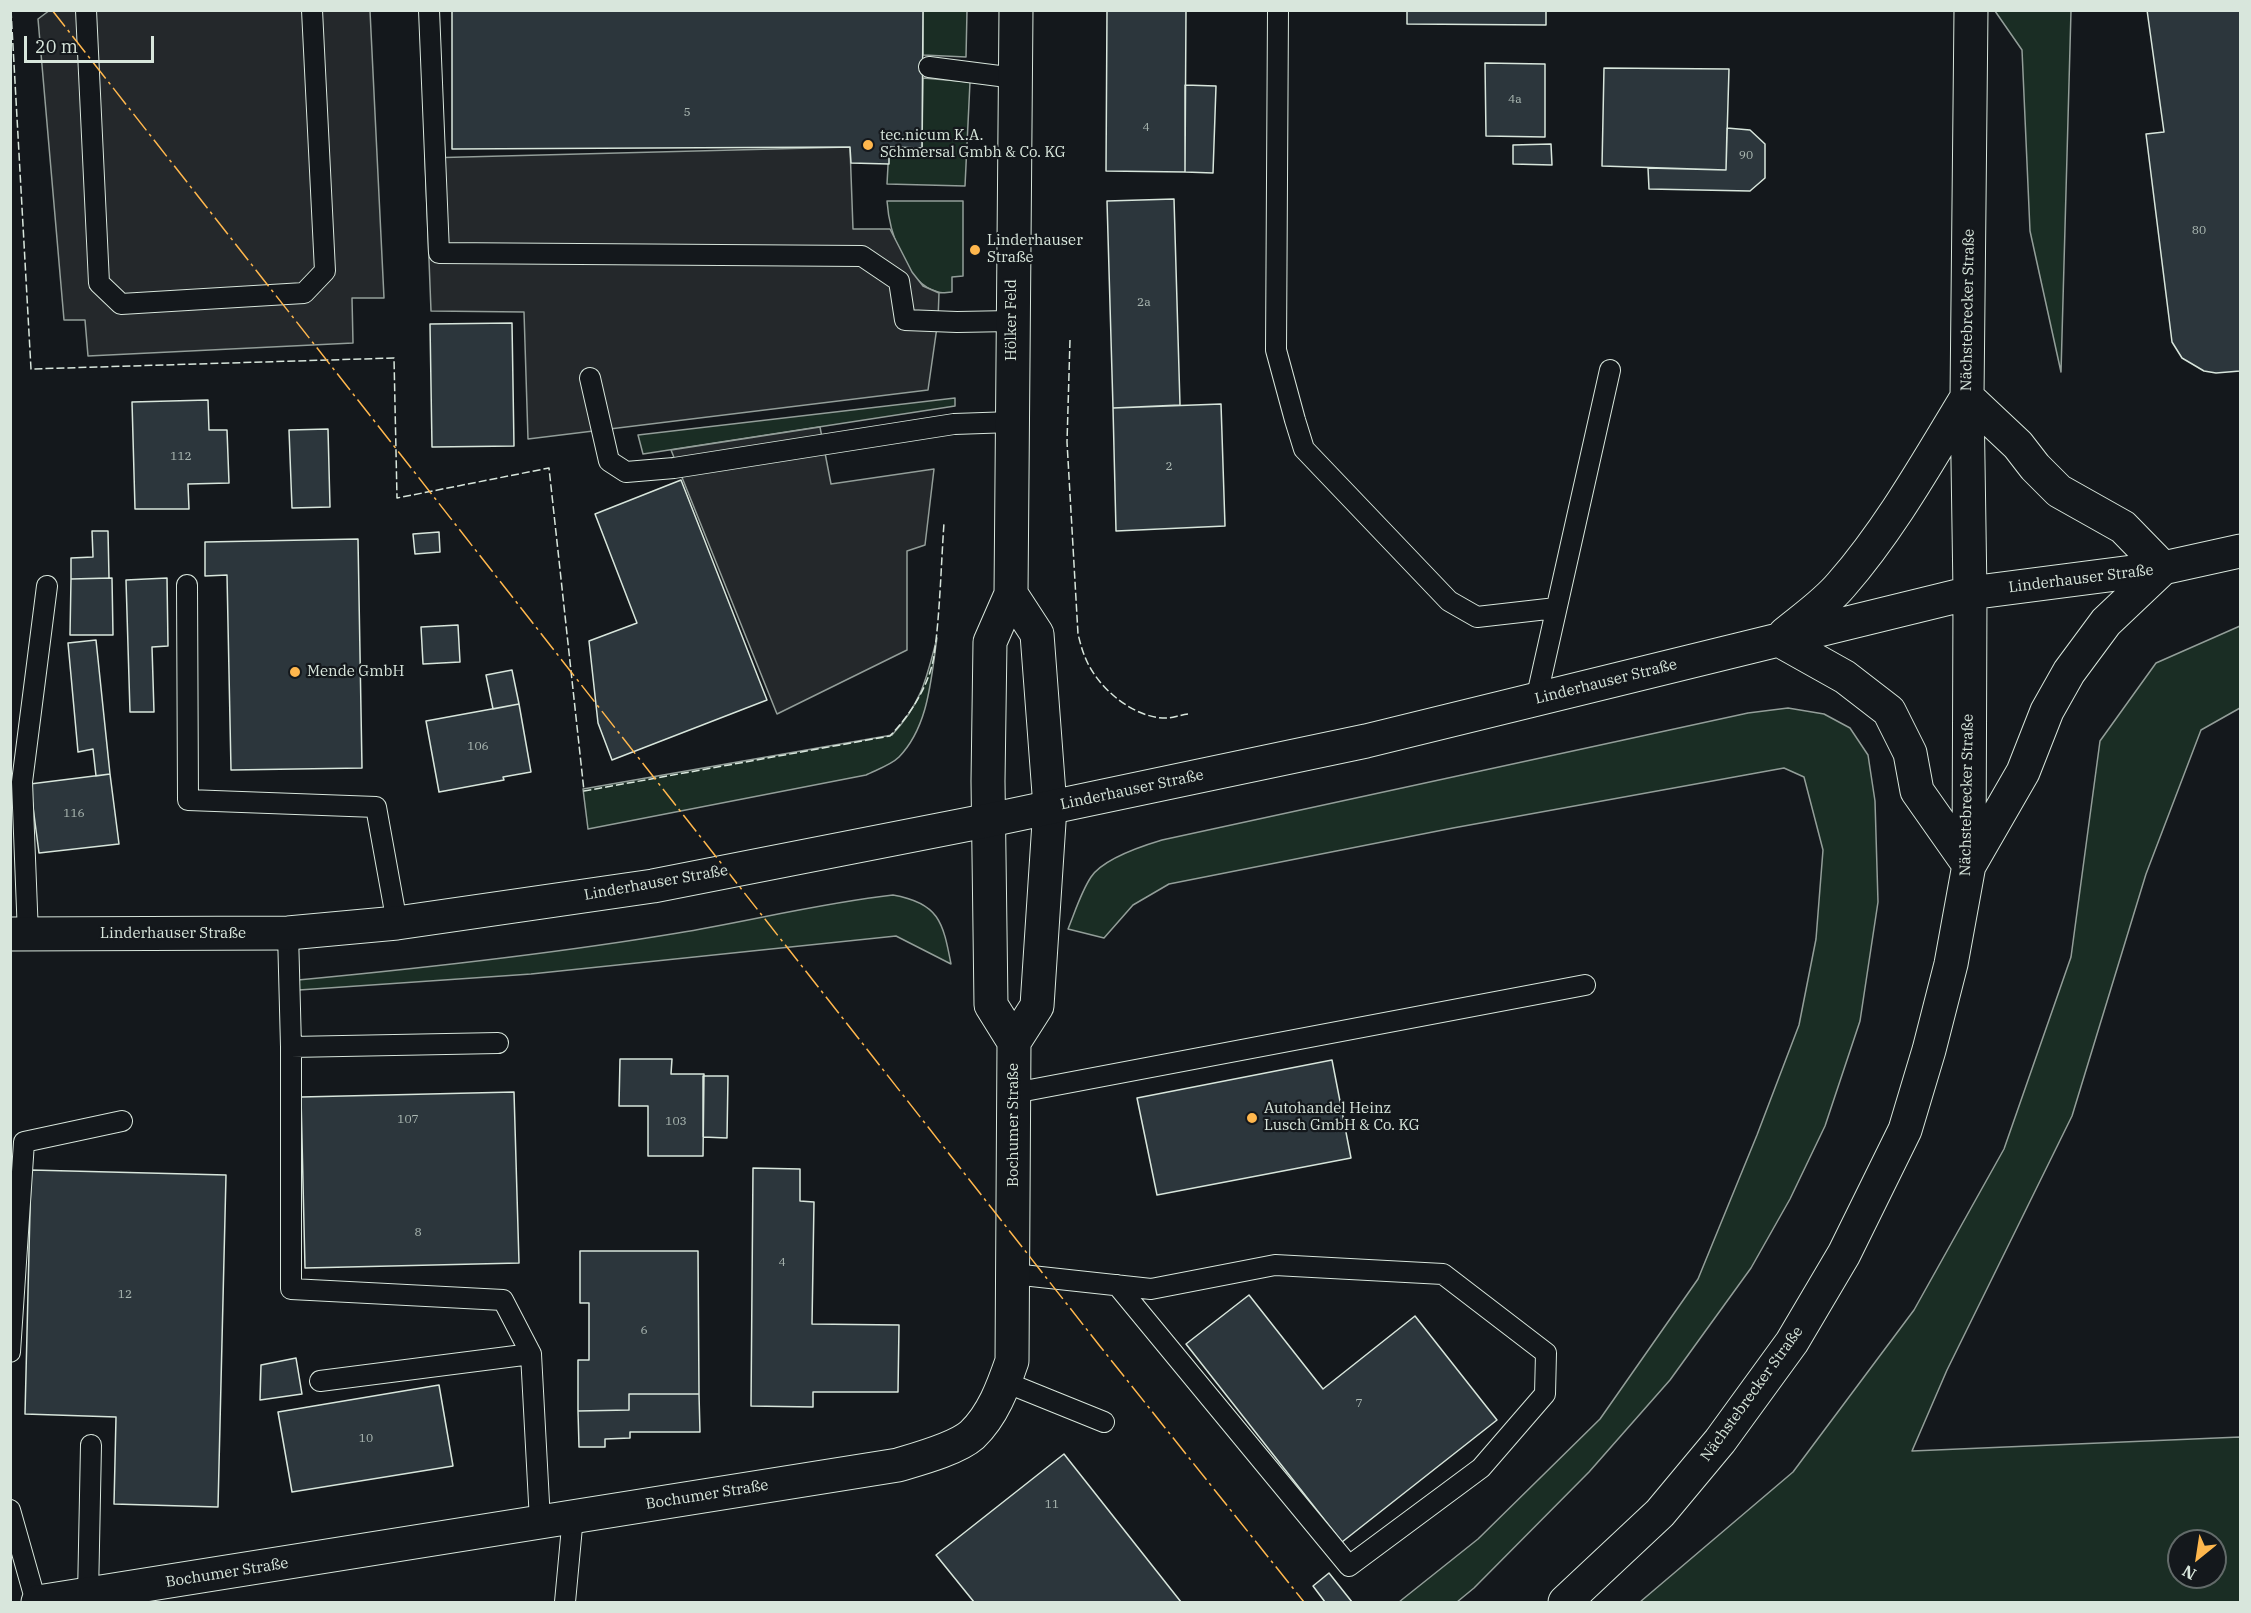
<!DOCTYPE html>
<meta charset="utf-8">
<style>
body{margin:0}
#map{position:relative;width:2251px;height:1613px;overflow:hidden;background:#14181c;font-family:"IBM Plex Serif",serif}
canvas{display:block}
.frame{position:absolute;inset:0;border:12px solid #d8e6dc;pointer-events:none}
.north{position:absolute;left:2167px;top:1529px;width:60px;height:60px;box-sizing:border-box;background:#14181c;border:2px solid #626a69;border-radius:50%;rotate:210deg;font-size:16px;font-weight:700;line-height:24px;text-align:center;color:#d8e6dc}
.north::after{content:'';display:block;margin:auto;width:21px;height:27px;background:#ffb74d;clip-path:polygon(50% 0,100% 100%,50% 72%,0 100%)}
.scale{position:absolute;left:24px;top:36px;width:130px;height:27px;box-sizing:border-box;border:3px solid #d8e6dc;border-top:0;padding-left:8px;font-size:18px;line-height:21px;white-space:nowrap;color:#d8e6dc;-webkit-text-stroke:4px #14181c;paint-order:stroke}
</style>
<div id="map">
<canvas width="2251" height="1613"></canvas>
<div class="frame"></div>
<div class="north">N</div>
<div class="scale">20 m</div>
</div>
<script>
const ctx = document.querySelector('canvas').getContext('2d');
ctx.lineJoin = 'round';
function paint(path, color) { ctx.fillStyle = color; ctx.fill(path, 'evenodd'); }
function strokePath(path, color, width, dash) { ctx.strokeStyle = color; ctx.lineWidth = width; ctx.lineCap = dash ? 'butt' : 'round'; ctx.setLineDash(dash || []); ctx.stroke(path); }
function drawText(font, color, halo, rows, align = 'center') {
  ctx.font = font + ' "IBM Plex Serif",serif'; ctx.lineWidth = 4.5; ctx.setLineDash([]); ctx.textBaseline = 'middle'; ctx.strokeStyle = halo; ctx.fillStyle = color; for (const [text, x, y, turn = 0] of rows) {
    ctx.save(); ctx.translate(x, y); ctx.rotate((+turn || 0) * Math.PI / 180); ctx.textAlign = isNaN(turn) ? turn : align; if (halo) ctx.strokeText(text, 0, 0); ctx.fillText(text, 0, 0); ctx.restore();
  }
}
const green = new Path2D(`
 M 923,11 L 967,11 L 966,57 L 923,55 Z
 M 1995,11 L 2071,11 L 2061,372 L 2030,231 L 2022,50 Z
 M 923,78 L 970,82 L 965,186 L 887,184 L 889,147 L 922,147 Z
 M 887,201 L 963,201 L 963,276 L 952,277 L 952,292 C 947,292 942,294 938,292 C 905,284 889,230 887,201 Z
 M 955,398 L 955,406 L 643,454 L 638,435 Z
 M 2240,626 L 2240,708 L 2201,730 L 2146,874 L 2072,1116 L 1947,1370 L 1912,1451 L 2240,1437 L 2240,1602 L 1640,1602 L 1793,1472 L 1914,1310 L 2004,1149 L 2071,957 L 2100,741 L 2156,663 ZM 2179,1541 L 2215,1541 L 2215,1577 L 2179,1577 Z
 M 937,638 C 931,678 929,726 899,757 C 891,765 876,770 866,775 L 588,829 L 583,789 L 892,735 C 922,702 926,680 937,638 Z
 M 1788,708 L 1824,714 L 1850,728 L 1868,755 L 1875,801 L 1878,902 L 1860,1021 L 1825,1126 L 1790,1199 L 1751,1268 L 1670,1380 L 1589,1472 L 1474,1588 L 1457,1602 L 1399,1602 L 1478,1539 L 1600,1419 L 1698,1279 L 1757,1135 L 1799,1025 L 1816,939 L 1823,850 L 1804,777 L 1784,768 L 1453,828 L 1169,884 L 1133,905 L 1104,938 L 1068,929 C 1075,912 1081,892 1091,877 C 1103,859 1142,846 1162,840 L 1748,713 Z
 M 893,895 C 939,903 943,922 951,964 L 896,936 L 531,974 L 299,990 L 298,980 C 425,968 552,954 678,933 C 750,921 821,903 893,895 Z`);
const parking = new Path2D(`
 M 50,10 L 370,11 L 384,298 L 352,298 L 353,343 L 88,356 L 85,320 L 64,320 L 38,19 Z
 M 850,147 L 853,229 L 890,229 L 912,272 L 923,286 L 939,293 L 938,320 L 928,390 L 528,439 L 524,312 L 431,311 L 425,158 Z
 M 820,427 L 831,484 L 934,469 L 925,545 L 907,551 L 907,650 L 777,714 L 671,450 Z`);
const building = new Path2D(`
 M 452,10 L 923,10 L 922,148 L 889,147 L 889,164 L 851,163 L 850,147 L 452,149 Z
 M 1107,10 L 1186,10 L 1185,172 L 1106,171 Z
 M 1407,10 L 1546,10 L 1546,25 L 1407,24 Z
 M 2147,10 L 2240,10 L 2240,371 L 2216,373 L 2204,371 L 2182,358 L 2172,342 L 2146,134 L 2164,132 Z
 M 1485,63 L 1545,64 L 1545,137 L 1486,136 Z
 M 1604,68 L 1729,69 L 1726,170 L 1602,166 Z
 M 1185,85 L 1216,86 L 1213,173 L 1185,172 Z
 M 1727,128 L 1750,130 L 1765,144 L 1765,178 L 1750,191 L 1649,189 L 1648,168 L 1726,170 Z
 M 1551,144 L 1552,165 L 1513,164 L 1513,145 Z
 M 1174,199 L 1180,405 L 1113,408 L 1107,201 Z
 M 512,323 L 514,446 L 432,447 L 430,324 Z
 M 208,400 L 209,430 L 227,430 L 229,483 L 188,484 L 189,509 L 135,509 L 132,402 Z
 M 1221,404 L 1225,526 L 1116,531 L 1113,408 Z
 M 328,429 L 330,507 L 292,508 L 289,430 Z
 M 681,480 L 767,700 L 612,760 L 598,723 L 589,641 L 637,623 L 595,514 Z
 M 92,531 L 108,531 L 109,578 L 71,579 L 71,558 L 93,557 Z
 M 439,532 L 440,552 L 415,554 L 413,534 Z
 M 358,539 L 362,768 L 231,770 L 227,575 L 205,576 L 205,542 Z
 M 112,578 L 113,635 L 70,635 L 71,579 Z
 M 167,578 L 168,646 L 152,647 L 154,712 L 130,712 L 126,580 Z
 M 458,625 L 460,662 L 423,664 L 421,627 Z
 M 96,640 L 110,774 L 96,776 L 93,749 L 78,752 L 68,643 Z
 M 512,670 L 519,704 L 493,709 L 486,675 Z
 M 519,704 L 531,772 L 503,777 L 504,780 L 439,792 L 426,721 Z
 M 110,774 L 119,844 L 39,853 L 30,784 Z
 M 620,1059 L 672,1059 L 671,1074 L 704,1074 L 703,1156 L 648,1156 L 648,1106 L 619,1106 Z
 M 1332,1060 L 1351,1158 L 1157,1195 L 1137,1098 Z
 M 703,1076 L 728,1076 L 727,1138 L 703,1137 Z
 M 514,1092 L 519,1263 L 305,1268 L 301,1097 Z
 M 753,1168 L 800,1169 L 800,1201 L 814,1202 L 812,1324 L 899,1325 L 898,1392 L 813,1392 L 813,1407 L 751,1406 Z
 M 31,1170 L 226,1175 L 218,1507 L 114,1504 L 116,1417 L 25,1414 Z
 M 580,1251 L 698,1251 L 699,1394 L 629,1394 L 629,1410 L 578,1411 L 578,1360 L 589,1360 L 589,1303 L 580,1303 Z
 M 1249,1295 L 1323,1389 L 1415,1316 L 1497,1420 L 1342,1542 L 1186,1344 Z
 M 296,1358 L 302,1394 L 260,1400 L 261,1365 Z
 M 439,1385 L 453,1466 L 292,1492 L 278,1412 Z
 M 629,1394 L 699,1394 L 700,1432 L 630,1432 L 630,1438 L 605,1439 L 605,1447 L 579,1447 L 578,1411 L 629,1410 Z
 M 1064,1454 L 1181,1602 L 974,1602 L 936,1555 Z
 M 1329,1573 L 1352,1602 L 1325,1602 L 1313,1586 Z`);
const lane = new Path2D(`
 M 86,10 L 99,283 L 121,304 L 304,293 L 325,271 L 312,10
 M 429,10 L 439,253 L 862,256 L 899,281 L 905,320 L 957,322 L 1011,321
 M 1278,10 L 1276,350 L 1295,420 L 1304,449 L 1449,601 L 1477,617 L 1556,608
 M 929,67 L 1015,78
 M 590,378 L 609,461 L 626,472 L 674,468 L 954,424 L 1012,422
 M 187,585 L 188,800 L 376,807 L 397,923
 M 1536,700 L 1610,370
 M 288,933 L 291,1047 L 291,1289 L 503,1300 L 531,1354
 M 28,935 L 22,782 L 47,586
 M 291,1047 L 498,1043
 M 1014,1093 L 1585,985
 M 1013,1274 L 1151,1289 L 1275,1265 L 1443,1274 L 1546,1353 L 1545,1394 L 1481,1468 L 1349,1566 L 1117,1285
 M 10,1352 L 24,1142 L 122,1121
 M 320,1381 L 531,1354 L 540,1521
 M 1005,1382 L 1104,1422
 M 10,1510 L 36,1602
 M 88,1596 L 91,1445
 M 565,1602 L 573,1516`);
const street = new Path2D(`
 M 1011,594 L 1037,634 L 1050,807 L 1037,1006 L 1014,1042
 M 38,1602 L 898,1465 C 918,1459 956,1449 972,1435 C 993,1415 1003,1387 1012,1361 L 1014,1042 L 991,1005 L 988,781 L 990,642 L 1011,594 L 1016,10`);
const secondary = new Path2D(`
 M 1967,397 L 2018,445 L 2035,467 L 2059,491 L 2123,527 L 2163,568
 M 1785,634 C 1803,619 1825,604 1841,585 C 1890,529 1928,461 1967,397
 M 1779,640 L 1845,677 L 1889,711 L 1910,753 L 1917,791 L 1969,865
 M 1970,864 L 2023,772 L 2047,711 L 2069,672 L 2106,622 L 2163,568
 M 10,934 L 288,933 L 397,923 L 653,886 L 990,820 L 1366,741 L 1970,593 L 2163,568 L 2240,551
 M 1565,1602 L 1660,1513 L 1720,1441 L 1792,1342 L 1844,1254 L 1905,1130 L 1929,1050 L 1951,964 L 1969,865 L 1970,593 L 1967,397 L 1971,10`);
const fence = new Path2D(`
 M 11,10 L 31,369 L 394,358 L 397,498 L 549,468 L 584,791 L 890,736 C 910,715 929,686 934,656 C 940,614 941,566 944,523
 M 1070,340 L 1067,442 L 1078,634 C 1080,642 1082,650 1085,657 C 1097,688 1135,720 1169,718 C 1175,717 1181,715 1188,714`);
const power = new Path2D(`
 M 52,10 L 1099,1345 L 1304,1602`);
const markers = [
 [868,145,6,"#ffb74d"],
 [975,250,6,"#ffb74d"],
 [295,672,6,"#ffb74d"],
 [1252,1118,6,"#ffb74d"]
];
const numberNames = [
 ["4a",1515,100],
 ["5",687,113],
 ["4",1146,128],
 ["90",1746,156],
 ["80",2199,231],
 ["2a",1144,303],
 ["112",181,457],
 ["2",1169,467],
 ["106",478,747],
 ["116",74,814],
 ["107",408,1120],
 ["103",676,1122],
 ["8",418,1233],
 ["4",782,1263],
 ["12",125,1295],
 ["6",644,1331],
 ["7",1359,1404],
 ["10",366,1439],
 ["11",1052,1505]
];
const poiNames = [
 ["tec.nicum K.A.",880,136],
 ["Schmersal Gmbh & Co. KG",880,153],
 ["Linderhauser",987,241],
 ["Straße",987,258],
 ["Mende GmbH",307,672],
 ["Autohandel Heinz",1264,1109],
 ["Lusch GmbH & Co. KG",1264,1126]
];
const streetNames = [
 ["Nächstebrecker Straße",1968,310,-89],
 ["Hölker Feld",1012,320,-90],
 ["Linderhauser Straße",2081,579,-7],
 ["Linderhauser Straße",1606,682,-14],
 ["Linderhauser Straße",1132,790,-12],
 ["Nächstebrecker Straße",1967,795,-89],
 ["Linderhauser Straße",656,883,-10],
 ["Linderhauser Straße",173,934],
 ["Bochumer Straße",1014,1125,-90],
 ["Nächstebrecker Straße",1752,1394,-54],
 ["Bochumer Straße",707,1495,-9],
 ["Bochumer Straße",227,1573,-9]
];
paint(green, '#1a2d24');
strokePath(green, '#939e99', 1.5);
paint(parking, '#24282b');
strokePath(parking, '#939e99', 1.5);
paint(building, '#2c363c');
strokePath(building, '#d8e6dc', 1.5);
strokePath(lane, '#d8e6dc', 22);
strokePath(street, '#d8e6dc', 35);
strokePath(secondary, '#d8e6dc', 35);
strokePath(lane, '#14181c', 20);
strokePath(street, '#14181c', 33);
strokePath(secondary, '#14181c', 33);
strokePath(fence, '#d8e6dc', 1.5, [8, 3]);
strokePath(power, '#ffb74d', 1.5, [21, 4.5, 3, 4.5]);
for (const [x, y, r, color] of markers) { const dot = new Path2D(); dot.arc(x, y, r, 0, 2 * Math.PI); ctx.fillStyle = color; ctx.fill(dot); strokePath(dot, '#14181c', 2); }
drawText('12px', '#adbab4', null, numberNames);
drawText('15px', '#d8e6dc', '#14181c', poiNames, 'left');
drawText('15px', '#d8e6dc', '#14181c', streetNames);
</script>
